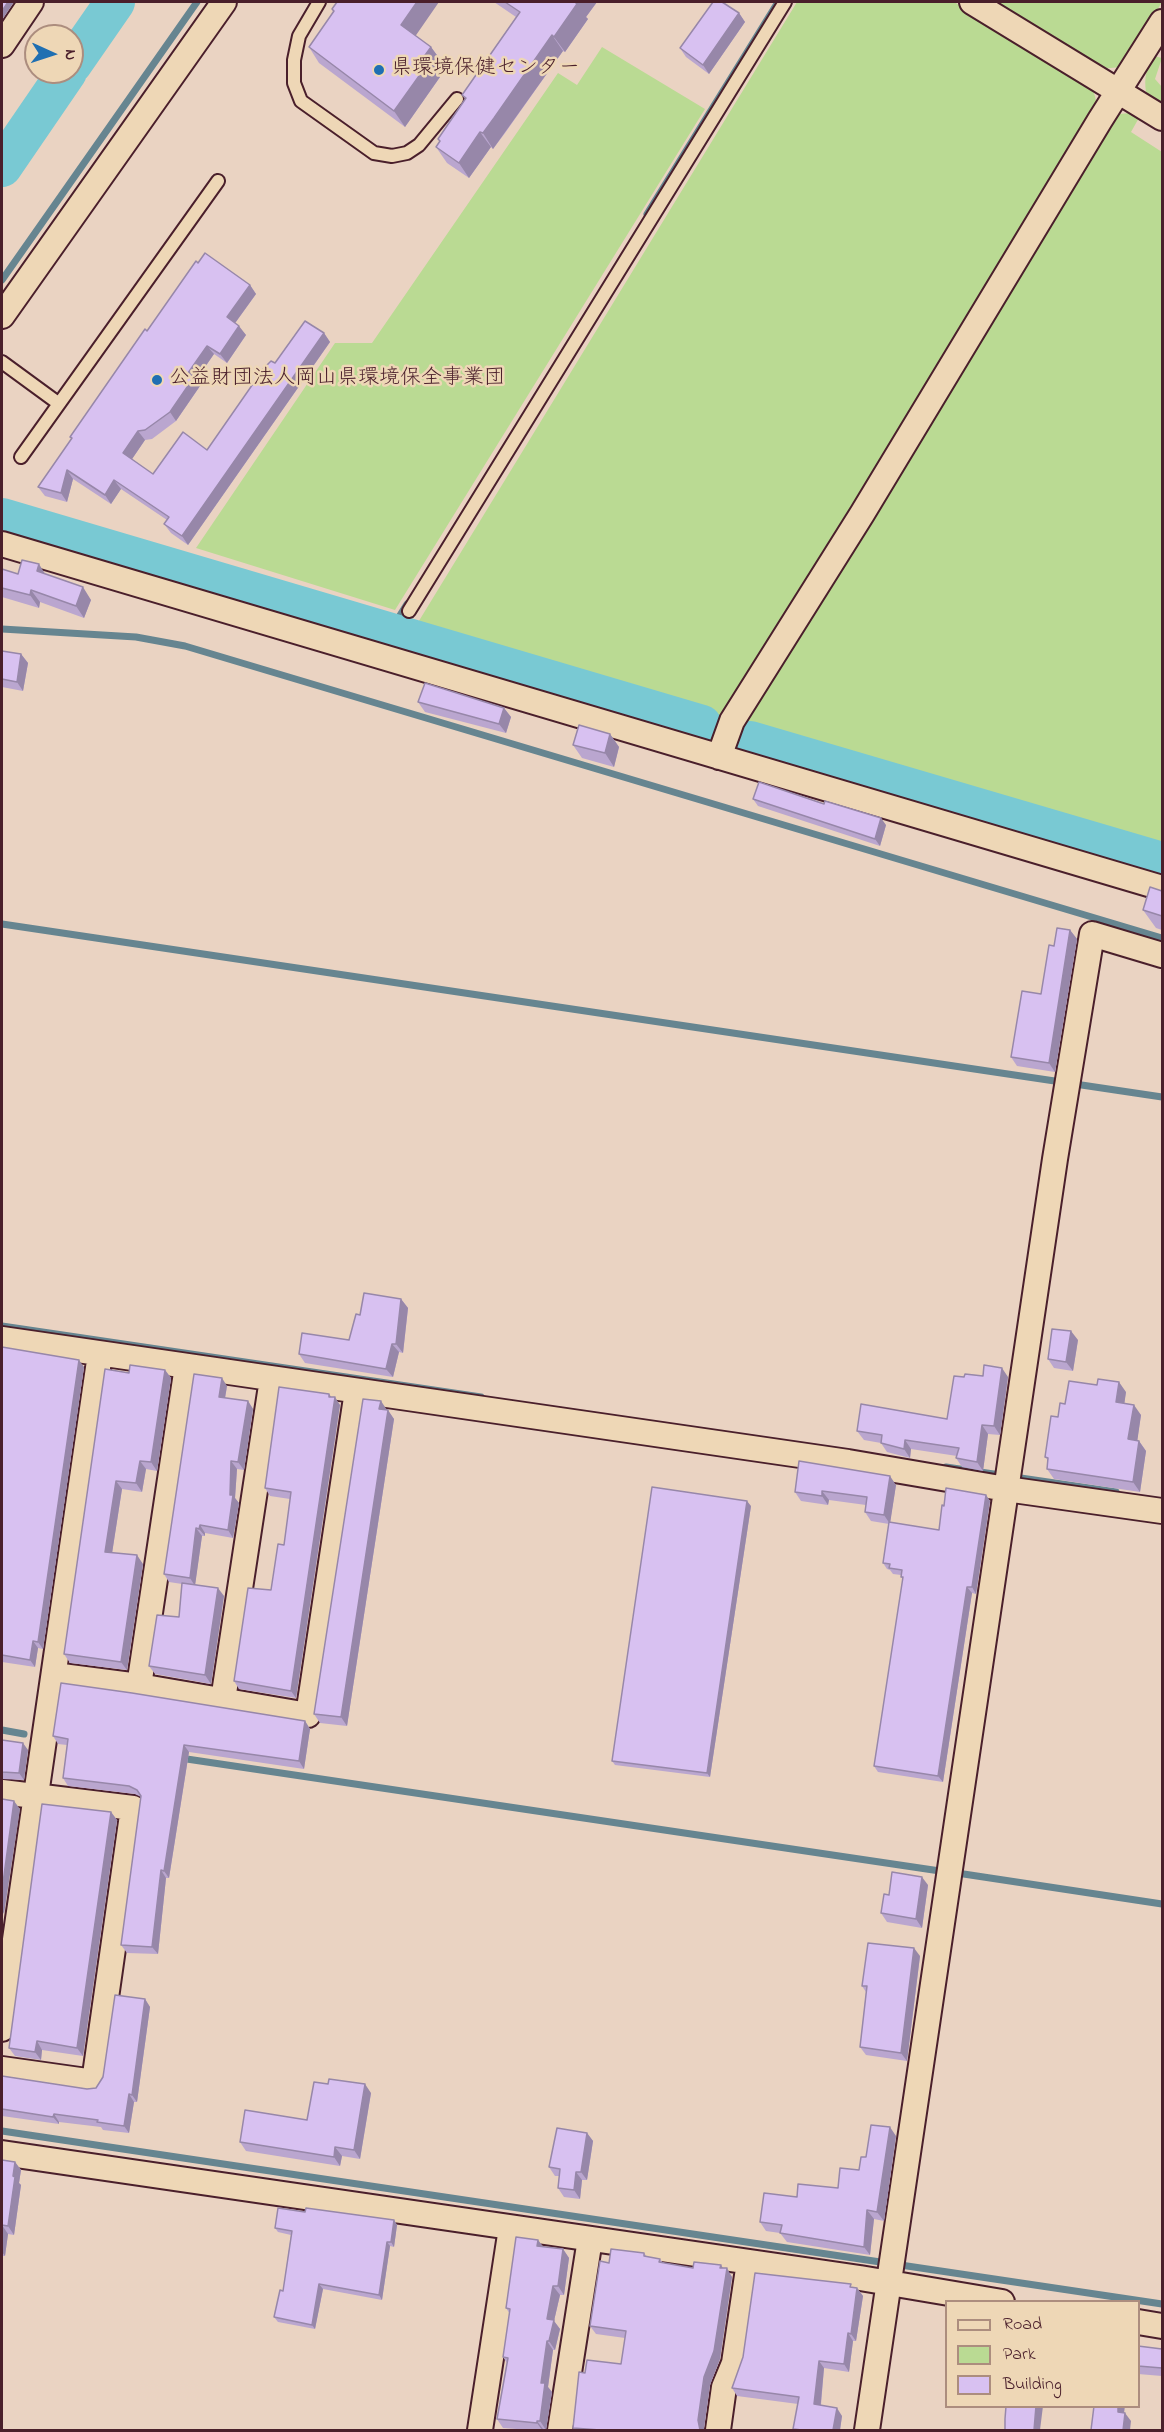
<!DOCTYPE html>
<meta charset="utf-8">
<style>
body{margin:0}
#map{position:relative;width:1164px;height:2432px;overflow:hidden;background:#ead3c2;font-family:"Indie Flower",sans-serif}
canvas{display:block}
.frame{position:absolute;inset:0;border:3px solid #4a1f2b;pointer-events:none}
.legend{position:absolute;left:945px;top:2300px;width:195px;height:108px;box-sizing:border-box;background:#eed7b6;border:2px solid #ac8d7e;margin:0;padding:8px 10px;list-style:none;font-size:18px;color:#4a1f2b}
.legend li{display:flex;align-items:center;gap:12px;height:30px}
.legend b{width:30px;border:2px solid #ac8d7e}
.north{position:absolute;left:24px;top:24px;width:60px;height:60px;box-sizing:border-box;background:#eed7b6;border:2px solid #ac8d7e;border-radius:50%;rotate:93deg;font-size:16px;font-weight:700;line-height:24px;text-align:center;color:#4a1f2b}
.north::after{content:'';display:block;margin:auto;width:21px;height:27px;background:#1f6fb2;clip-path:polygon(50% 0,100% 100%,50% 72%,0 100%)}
</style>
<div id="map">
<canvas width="1164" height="2432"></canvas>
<div class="frame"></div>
<ul class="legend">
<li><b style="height:8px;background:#eed7b6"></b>Road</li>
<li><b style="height:16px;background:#bada93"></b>Park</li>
<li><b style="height:16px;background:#d8c1f1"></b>Building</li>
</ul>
<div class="north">N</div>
</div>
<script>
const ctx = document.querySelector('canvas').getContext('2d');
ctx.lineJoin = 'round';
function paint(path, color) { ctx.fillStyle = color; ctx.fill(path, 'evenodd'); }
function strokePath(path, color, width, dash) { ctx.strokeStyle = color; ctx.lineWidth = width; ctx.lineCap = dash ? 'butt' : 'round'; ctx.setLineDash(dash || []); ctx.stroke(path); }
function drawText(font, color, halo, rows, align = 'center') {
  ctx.font = font + ' "Indie Flower","Klee One",sans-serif'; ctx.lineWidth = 5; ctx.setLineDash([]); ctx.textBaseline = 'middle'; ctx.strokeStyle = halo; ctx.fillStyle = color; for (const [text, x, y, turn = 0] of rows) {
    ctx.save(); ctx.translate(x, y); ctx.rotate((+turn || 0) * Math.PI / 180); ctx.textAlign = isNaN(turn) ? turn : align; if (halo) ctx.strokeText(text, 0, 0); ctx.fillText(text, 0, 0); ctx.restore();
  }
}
const green = new Path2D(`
 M 797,2 L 954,2 L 1080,77 C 1092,86 1098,96 1096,111 L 719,721 L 414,629 Z
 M 985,2 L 1162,2 L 1128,59 L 1121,67 L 1100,69 Z
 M 602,47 L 705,109 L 395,610 L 196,548 L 335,343 L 372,343 L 558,73 L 577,85 Z
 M 1154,56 L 1162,58 L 1155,79 L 1162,87 L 1162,104 L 1146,92 C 1144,77 1146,69 1154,56 Z
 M 1131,113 L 1140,116 L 1131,132 L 1162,152 L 1162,852 L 740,725 L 1109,124 L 1119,114 Z`);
const stream = new Path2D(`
 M 647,214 L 778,2
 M 2,280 L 197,2
 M 2,629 L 136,637 L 185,646 L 1162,938
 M 389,633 L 407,604
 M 2,924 L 1162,1097
 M 2,1326 L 481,1397
 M 946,1467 L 1116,1492
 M 2,1730 L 24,1734
 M 180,1758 L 940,1871
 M 957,1873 L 1162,1904
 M 2,2131 L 1162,2304`);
const river = new Path2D(`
 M 72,64 L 115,2
 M 2,167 L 67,72
 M 2,518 L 702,725
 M 750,741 L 1162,862`);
const service = new Path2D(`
 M 319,2 L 299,36 L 294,60 L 294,83 L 301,101 L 374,153 L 392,156 L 407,153 L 419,145 L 457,99
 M 2,362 L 58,403
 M 21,457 L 218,181
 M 409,611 L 785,2`);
const minor = new Path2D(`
 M 972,2 L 1162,118
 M 2,45 L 31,2
 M 2,316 L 224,2
 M 2,544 L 1162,888
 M 719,757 L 732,721 L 862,514 L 1100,120 L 1162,22
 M 2,1339 L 848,1462 L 1006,1489 L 1162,1511
 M 54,1675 L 139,1686 L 308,1715 L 357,1391
 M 139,1686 L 187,1366
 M 223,1700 L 272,1379
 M 2,1792 L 133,1808 L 94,2082 L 2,2069
 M 2,2029 L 100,1354
 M 2,2153 L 860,2278 L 1002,2302
 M 1138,2322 L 1162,2326
 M 480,2430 L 511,2228
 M 560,2430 L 590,2239
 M 718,2430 L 724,2387 L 734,2363 L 749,2262
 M 867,2430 L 1055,1159 L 1092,934 L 1162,955`);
const wall = new Path2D(`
 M 494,2 L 597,2 L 586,17 L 588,19 L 565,52 L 563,51 L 505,133 L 493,149 L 491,147 L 469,178 L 447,163 L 436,147 L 440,141 L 438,139 L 465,99 L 462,95 L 516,17 Z
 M 332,9 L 415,35 L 431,47 L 442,62 L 435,71 L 440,77 L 405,127 L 319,63 L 309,47 L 333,12 Z
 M 739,13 L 745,22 L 709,74 L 686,57 L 680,48 Z
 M 250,285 L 256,294 L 235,323 L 246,335 L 227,363 L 214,354 L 196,380 L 200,386 L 176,421 L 152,439 L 145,440 L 132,459 L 153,474 L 207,450 L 275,363 L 324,333 L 330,342 L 188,545 L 171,533 L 164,524 L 167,520 L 121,489 L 111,504 L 73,479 L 67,502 L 45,496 L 38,487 L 72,439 L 70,437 L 147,331 Z
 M 2,569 L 18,574 L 45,574 L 91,600 L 84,618 L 40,602 L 39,608 L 2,597 Z
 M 2,651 L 21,654 L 28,663 L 23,691 L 2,687 Z
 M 418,702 L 504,708 L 511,717 L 506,733 L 425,712 Z
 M 610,734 L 619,747 L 614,767 L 582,758 L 573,745 Z
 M 753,799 L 886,825 L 880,846 L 758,806 Z
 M 1162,891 L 1162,930 L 1156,928 L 1143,910 Z
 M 1070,930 L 1077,939 L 1055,1072 L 1017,1066 L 1011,1057 L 1041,994 L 1054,946 Z
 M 401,1299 L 408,1308 L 403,1353 L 399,1352 L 393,1377 L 305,1363 L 299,1354 L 349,1340 L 360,1315 Z
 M 1078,1340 L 1073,1371 L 1054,1368 L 1048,1359 Z
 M 2,1347 L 84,1367 L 43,1649 L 38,1648 L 35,1667 L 2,1662 Z
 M 165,1370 L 171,1378 L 157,1471 L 146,1469 L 142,1492 L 122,1489 L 112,1553 L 143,1564 L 127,1670 L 70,1663 L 64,1654 L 129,1373 Z
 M 983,1376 L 1008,1377 L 1000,1435 L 988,1434 L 983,1471 L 962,1467 L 956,1458 L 957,1456 L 911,1449 L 910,1458 L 887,1452 L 881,1443 L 864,1440 L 857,1431 L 947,1419 L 964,1377 Z
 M 227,1386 L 225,1398 L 248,1401 L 253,1409 L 244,1470 L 237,1469 L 235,1498 L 239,1503 L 233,1538 L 205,1533 L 205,1536 L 202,1536 L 195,1584 L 224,1596 L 211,1684 L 155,1674 L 149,1666 L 179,1617 L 182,1584 L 169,1582 L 164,1574 Z
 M 1126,1392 L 1124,1404 L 1141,1415 L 1137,1441 L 1139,1441 L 1146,1451 L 1140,1492 L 1054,1479 L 1047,1469 L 1048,1460 L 1045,1457 L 1058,1417 Z
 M 331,1397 L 340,1405 L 296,1698 L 239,1689 L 234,1681 L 271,1590 L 284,1545 L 290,1499 L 270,1496 L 265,1488 Z
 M 387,1410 L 394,1419 L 347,1726 L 320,1723 L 314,1714 Z
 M 896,1485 L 890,1522 L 939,1530 L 944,1506 L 986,1495 L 990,1501 L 976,1594 L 972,1593 L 943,1782 L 878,1772 L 874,1766 L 903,1579 L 901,1577 L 901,1575 L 893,1574 L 890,1570 L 887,1569 L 883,1563 L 889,1524 L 871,1521 L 865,1512 L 866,1505 L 829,1500 L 828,1505 L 801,1501 L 795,1492 Z
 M 751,1506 L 710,1777 L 615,1765 L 612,1761 Z
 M 305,1721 L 310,1729 L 304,1769 L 189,1752 L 169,1878 L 166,1878 L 158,1954 L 127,1953 L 121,1945 L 141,1797 L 135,1794 L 68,1786 L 63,1778 L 67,1745 L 58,1744 L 53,1736 Z
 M 2,1738 L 3,1740 L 28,1750 L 24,1780 L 2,1779 Z
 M 111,1812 L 117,1820 L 83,2056 L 42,2050 L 41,2060 L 15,2056 L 9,2048 Z
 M 928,1885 L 922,1928 L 887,1922 L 881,1913 L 889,1895 Z
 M 920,1956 L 907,2061 L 866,2055 L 860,2047 L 866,1992 L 862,1986 Z
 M 145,1999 L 150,2007 L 137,2102 L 134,2102 L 129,2133 L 103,2130 L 101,2127 L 59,2122 L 59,2124 L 2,2116 L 2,2076 L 87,2089 L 96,2088 Z
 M 371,2093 L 360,2159 L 342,2156 L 340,2166 L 246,2151 L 240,2142 L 307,2120 Z
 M 587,2133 L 593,2141 L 587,2180 L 582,2180 L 580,2199 L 564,2197 L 558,2188 L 559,2176 L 555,2176 L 549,2167 Z
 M 896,2136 L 884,2221 L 874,2219 L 870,2255 L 787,2242 L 780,2233 L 766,2231 L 760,2222 L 838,2188 L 859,2170 L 866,2157 Z
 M 2,2160 L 15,2162 L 21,2170 L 19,2183 L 21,2185 L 14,2235 L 8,2234 L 5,2256 L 2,2256 Z
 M 305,2212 L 394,2220 L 397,2225 L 394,2247 L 390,2246 L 382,2300 L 323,2289 L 315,2329 L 278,2322 L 274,2317 L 283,2291 L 291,2235 L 278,2232 L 275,2228 Z
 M 538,2240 L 543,2247 L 563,2249 L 569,2258 L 564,2295 L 560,2295 L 554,2321 L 560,2329 L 555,2350 L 553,2350 L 548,2387 L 552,2392 L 546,2430 L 530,2430 L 503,2428 L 497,2419 L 507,2363 L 503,2357 L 510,2314 L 506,2308 Z
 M 644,2253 L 647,2257 L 660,2259 L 663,2263 L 693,2268 L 723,2268 L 732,2277 L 720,2359 L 710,2385 L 704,2428 L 704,2430 L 575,2430 L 573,2428 L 585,2373 L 621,2364 L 625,2338 L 596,2334 L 590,2326 L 609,2263 Z
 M 853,2287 L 857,2288 L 863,2296 L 856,2341 L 853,2341 L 849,2372 L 824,2368 L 821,2405 L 842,2416 L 840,2430 L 794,2430 L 793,2429 L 798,2404 L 737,2396 L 732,2388 Z
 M 1138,2346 L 1162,2349 L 1162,2376 L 1138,2374 Z`);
const shadedWall = new Path2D(`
 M 8,2 L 14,2 L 2,20 L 2,11 Z
 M 417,2 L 439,2 L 412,41 L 401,25 Z
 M 575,2 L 597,2 L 586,17 L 588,19 L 565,52 L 554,37 Z
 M 739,13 L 745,22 L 709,74 L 703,65 Z
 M 552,35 L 563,51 L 493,149 L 483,133 Z
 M 431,47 L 442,62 L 435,71 L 440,77 L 405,127 L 394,111 L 423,58 Z
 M 480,132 L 491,147 L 469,178 L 459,163 Z
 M 250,285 L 256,294 L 233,326 L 227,317 Z
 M 239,326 L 246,335 L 227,363 L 220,354 Z
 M 324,333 L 330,342 L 188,545 L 182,536 Z
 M 207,346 L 214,354 L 196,380 L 200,386 L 176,421 L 170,412 L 188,373 Z
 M 138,431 L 145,440 L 130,462 L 123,453 Z
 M 67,470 L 73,479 L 67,502 L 61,493 Z
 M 114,480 L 121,489 L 111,504 L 105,495 Z
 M 39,564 L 47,577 L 37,571 Z
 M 83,587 L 91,600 L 84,618 L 76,606 Z
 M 31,590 L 40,602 L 39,608 L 30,595 Z
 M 21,654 L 28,663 L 23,691 L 17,682 Z
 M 504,708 L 511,717 L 506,733 L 499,724 Z
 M 610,734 L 619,747 L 614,767 L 605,753 Z
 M 881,818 L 886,825 L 880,846 L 875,839 Z
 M 1070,930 L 1077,939 L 1055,1072 L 1049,1063 Z
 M 401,1299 L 408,1308 L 403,1353 L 396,1344 Z
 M 1071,1331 L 1078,1340 L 1073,1371 L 1066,1362 Z
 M 392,1344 L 399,1352 L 393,1377 L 386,1369 Z
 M 79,1360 L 84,1367 L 43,1649 L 38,1642 Z
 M 1002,1368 L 1008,1377 L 1000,1435 L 994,1426 Z
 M 165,1370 L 171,1378 L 157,1471 L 151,1462 Z
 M 222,1378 L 227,1386 L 224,1404 L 219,1397 Z
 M 1119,1382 L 1126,1392 L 1123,1413 L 1116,1402 Z
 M 329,1394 L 335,1402 L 335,1397 L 340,1405 L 296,1698 L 291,1691 Z
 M 248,1401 L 253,1409 L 244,1470 L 238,1462 Z
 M 381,1401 L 387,1410 L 379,1409 Z
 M 1134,1405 L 1141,1415 L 1136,1450 L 1128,1439 Z
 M 388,1410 L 394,1419 L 347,1726 L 341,1717 Z
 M 982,1425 L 988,1434 L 983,1471 L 977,1462 Z
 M 905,1440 L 911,1449 L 910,1458 L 904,1449 Z
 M 1139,1441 L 1146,1451 L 1140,1492 L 1133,1482 Z
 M 140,1461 L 146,1469 L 142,1492 L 136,1483 Z
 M 231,1461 L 237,1469 L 235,1498 L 239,1503 L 233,1538 L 228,1530 Z
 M 890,1476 L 896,1485 L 890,1524 L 884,1515 Z
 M 116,1481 L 122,1489 L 111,1560 L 105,1552 Z
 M 822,1491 L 829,1500 L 828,1505 L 822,1496 Z
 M 986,1495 L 990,1501 L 976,1594 L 972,1587 Z
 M 747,1501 L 751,1506 L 710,1777 L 707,1773 Z
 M 200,1525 L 205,1533 L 205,1536 L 199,1529 Z
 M 196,1528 L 202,1536 L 195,1586 L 190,1578 Z
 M 137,1555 L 143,1564 L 127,1670 L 121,1662 Z
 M 967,1587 L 972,1593 L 943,1782 L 938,1776 Z
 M 218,1588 L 224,1596 L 211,1684 L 205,1675 Z
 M 33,1641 L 38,1648 L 35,1667 L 30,1660 Z
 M 305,1721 L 310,1729 L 304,1769 L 299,1761 Z
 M 23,1743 L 28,1750 L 24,1780 L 19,1773 Z
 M 184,1745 L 189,1752 L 169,1878 L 164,1871 Z
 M 14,1801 L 20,1809 L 4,1914 L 2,1910 L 2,1890 Z
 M 111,1812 L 117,1820 L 83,2056 L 77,2048 Z
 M 161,1870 L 166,1878 L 158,1954 L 152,1947 Z
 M 922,1877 L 928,1885 L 922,1928 L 916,1919 Z
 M 914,1948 L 920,1956 L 907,2061 L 901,2053 Z
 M 145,1999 L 150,2007 L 137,2102 L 132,2095 Z
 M 37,2041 L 42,2050 L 41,2060 L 35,2052 Z
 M 365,2084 L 371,2093 L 360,2159 L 354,2150 Z
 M 129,2094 L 134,2102 L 129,2133 L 124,2126 Z
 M 54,2114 L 59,2122 L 59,2124 L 53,2117 Z
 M 890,2127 L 896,2136 L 884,2221 L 877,2212 Z
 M 587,2133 L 593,2141 L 587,2180 L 581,2172 Z
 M 335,2147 L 342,2156 L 340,2166 L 334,2157 Z
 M 15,2162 L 21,2170 L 19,2183 L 21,2185 L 14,2235 L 8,2226 L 13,2176 Z
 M 576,2172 L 582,2180 L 580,2199 L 574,2190 Z
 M 867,2210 L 874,2219 L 870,2255 L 864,2247 Z
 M 394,2220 L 397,2225 L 394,2247 L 391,2242 Z
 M 2,2225 L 8,2234 L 5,2256 L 2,2252 Z
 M 538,2240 L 545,2249 L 537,2246 Z
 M 387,2242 L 390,2246 L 382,2300 L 379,2295 Z
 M 563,2249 L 569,2258 L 564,2295 L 558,2286 Z
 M 721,2265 L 726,2273 L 727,2268 L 732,2277 L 720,2359 L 710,2385 L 704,2428 L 704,2430 L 700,2430 L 698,2420 Z
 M 319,2284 L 323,2289 L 315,2329 L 312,2325 Z
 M 553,2286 L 560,2295 L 554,2321 L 560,2329 L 555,2350 L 549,2341 L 547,2319 Z
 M 857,2288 L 863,2296 L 856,2341 L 851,2334 Z
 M 848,2333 L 853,2341 L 849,2372 L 844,2364 Z
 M 547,2341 L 553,2350 L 548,2387 L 552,2392 L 546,2430 L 540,2421 L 541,2383 Z
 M 819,2361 L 824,2368 L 820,2412 L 814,2404 Z
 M 1036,2406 L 1043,2406 L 1040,2430 L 1034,2430 Z
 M 1118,2406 L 1125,2406 L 1123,2420 L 1118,2412 Z
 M 837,2408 L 842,2416 L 840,2430 L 833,2430 Z
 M 1125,2413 L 1131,2421 L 1130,2430 L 1123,2430 Z
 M 537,2421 L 543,2429 L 543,2430 L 542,2430 L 537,2423 Z`);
const building = new Path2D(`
 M 2,2 L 8,2 L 2,11 Z
 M 337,2 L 417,2 L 401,25 L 431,47 L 423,58 L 429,62 L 394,111 L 309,47 L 334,11 L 332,9 Z
 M 505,2 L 575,2 L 577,4 L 554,37 L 552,35 L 494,118 L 483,133 L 480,132 L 459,163 L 436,147 L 440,141 L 438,139 L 466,98 L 462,95 L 520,12 Z
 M 713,2 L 722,2 L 739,13 L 703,65 L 680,48 Z
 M 205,253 L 250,285 L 227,317 L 239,326 L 220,354 L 207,346 L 188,373 L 194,377 L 170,412 L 145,430 L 138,431 L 123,453 L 153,474 L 183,432 L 207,450 L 264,368 L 271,361 L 275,363 L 305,321 L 324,333 L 182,536 L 164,524 L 169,517 L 114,480 L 105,495 L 67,470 L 61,493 L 38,487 L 72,438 L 70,437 L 145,329 L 147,331 L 196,261 L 198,263 Z
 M 22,560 L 39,564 L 37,571 L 83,587 L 76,606 L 31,590 L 30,595 L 2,588 L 2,569 L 18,574 Z
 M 2,651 L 21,654 L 17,682 L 2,679 Z
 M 425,683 L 504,708 L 499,724 L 418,702 Z
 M 579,725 L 610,734 L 605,753 L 573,745 Z
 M 759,782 L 824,804 L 825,801 L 881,818 L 875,839 L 753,799 Z
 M 1150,887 L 1162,891 L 1162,916 L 1143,910 Z
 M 1057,928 L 1070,930 L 1049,1063 L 1011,1057 L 1022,991 L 1041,994 L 1049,945 L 1054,946 Z
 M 364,1293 L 401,1299 L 396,1344 L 392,1344 L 386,1369 L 299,1354 L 302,1333 L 349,1340 L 356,1314 L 360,1315 Z
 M 1052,1329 L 1071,1331 L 1066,1362 L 1048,1359 Z
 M 2,1347 L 79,1360 L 38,1642 L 33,1641 L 30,1660 L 2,1655 Z
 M 130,1365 L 165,1370 L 151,1462 L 140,1461 L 136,1483 L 116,1481 L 111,1513 L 105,1552 L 137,1555 L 121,1662 L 64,1654 L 105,1369 L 129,1373 Z
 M 984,1365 L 1002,1368 L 994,1426 L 982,1425 L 977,1462 L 956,1458 L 959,1448 L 905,1440 L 904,1449 L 881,1443 L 882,1435 L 857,1431 L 861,1404 L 947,1419 L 954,1376 L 964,1377 L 965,1374 L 983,1376 Z
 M 194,1374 L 222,1378 L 219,1397 L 248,1401 L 238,1462 L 231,1461 L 230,1495 L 233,1495 L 228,1530 L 200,1525 L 199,1529 L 196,1528 L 190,1578 L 164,1574 Z
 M 1098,1379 L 1119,1382 L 1116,1402 L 1134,1405 L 1128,1439 L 1139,1441 L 1133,1482 L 1047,1469 L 1048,1458 L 1045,1457 L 1051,1416 L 1058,1417 L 1060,1403 L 1065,1404 L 1069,1381 L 1097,1385 Z
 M 279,1387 L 329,1394 L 329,1397 L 335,1397 L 291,1691 L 234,1681 L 248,1588 L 271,1590 L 278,1544 L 284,1545 L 291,1492 L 265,1488 Z
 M 363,1399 L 381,1401 L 379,1409 L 388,1410 L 341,1717 L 314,1714 Z
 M 799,1461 L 890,1476 L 884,1515 L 865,1512 L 867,1497 L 822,1491 L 822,1496 L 795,1492 Z
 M 652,1487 L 747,1501 L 707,1773 L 612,1761 Z
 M 946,1488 L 986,1495 L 972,1587 L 967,1587 L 938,1776 L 874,1766 L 903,1577 L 901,1577 L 902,1570 L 889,1568 L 890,1564 L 883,1563 L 889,1522 L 939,1530 L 942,1505 L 944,1506 Z
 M 182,1583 L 218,1588 L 205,1675 L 149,1666 L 157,1615 L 179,1617 Z
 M 61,1683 L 132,1693 L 305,1721 L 299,1761 L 184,1745 L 164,1871 L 161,1870 L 152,1947 L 121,1945 L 141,1796 L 137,1790 L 129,1786 L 63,1778 L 68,1739 L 53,1736 Z
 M 2,1740 L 23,1743 L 19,1773 L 2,1772 Z
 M 2,1799 L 14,1801 L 2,1890 Z
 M 42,1804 L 111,1812 L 77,2048 L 37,2041 L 35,2052 L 9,2048 Z
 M 892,1872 L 922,1877 L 916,1919 L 881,1913 L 884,1894 L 889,1895 Z
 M 868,1943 L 914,1948 L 901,2053 L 860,2047 L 867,1986 L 862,1986 Z
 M 115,1995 L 145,1999 L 132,2095 L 129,2094 L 124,2126 L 97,2122 L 98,2120 L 54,2114 L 53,2117 L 2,2109 L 2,2076 L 87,2089 L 96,2088 L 103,2077 Z
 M 329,2079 L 365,2084 L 354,2150 L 335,2147 L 334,2157 L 240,2142 L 245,2110 L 307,2120 L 314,2082 L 328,2084 Z
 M 871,2125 L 890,2127 L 877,2212 L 867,2210 L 864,2247 L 780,2233 L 782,2225 L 760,2222 L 764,2193 L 797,2197 L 798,2184 L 838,2188 L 840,2168 L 859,2170 L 861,2157 L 866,2157 Z
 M 557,2128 L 587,2133 L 581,2172 L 576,2172 L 574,2190 L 558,2188 L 560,2169 L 549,2167 Z
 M 2,2160 L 15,2162 L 13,2176 L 15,2177 L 8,2226 L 2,2225 L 2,2228 Z
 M 278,2208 L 305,2212 L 306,2208 L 394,2220 L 391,2242 L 387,2242 L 379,2295 L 319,2284 L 312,2325 L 274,2317 L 280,2290 L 283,2291 L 292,2231 L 275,2228 Z
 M 516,2237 L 538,2240 L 537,2246 L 563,2249 L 558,2286 L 553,2286 L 547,2319 L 554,2320 L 549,2341 L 547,2341 L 541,2383 L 545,2383 L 540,2421 L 537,2421 L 537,2423 L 497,2419 L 508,2358 L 503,2357 L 510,2309 L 506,2308 Z
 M 611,2249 L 644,2253 L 644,2256 L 660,2259 L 659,2262 L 693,2268 L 694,2262 L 721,2265 L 720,2268 L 727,2268 L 714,2351 L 704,2377 L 698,2420 L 700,2430 L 600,2430 L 573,2428 L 579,2372 L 585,2373 L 587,2360 L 621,2364 L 626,2331 L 590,2326 L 600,2261 L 609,2263 Z
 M 755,2273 L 851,2284 L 850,2287 L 857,2288 L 851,2334 L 848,2333 L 844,2364 L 819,2361 L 814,2404 L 837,2408 L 833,2430 L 802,2430 L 793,2429 L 799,2397 L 732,2388 L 743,2357 Z
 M 1138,2346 L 1162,2349 L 1162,2368 L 1138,2366 Z
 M 1006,2406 L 1036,2406 L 1034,2430 L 1005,2430 L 1005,2419 Z
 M 1094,2406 L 1118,2406 L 1118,2412 L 1125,2413 L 1123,2430 L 1091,2430 Z`);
const markers = [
 [379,70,6,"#1f6fb2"],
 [157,380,6,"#1f6fb2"]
];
const poiNames = [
 ["県環境保健センター",391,70],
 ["公益財団法人岡山県環境保全事業団",169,380]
];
paint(green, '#bada93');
strokePath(stream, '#668590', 7);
strokePath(river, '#79c9d3', 40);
strokePath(service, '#4a1f2b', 16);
strokePath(minor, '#4a1f2b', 28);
strokePath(service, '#eed7b6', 12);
strokePath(minor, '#eed7b6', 24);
paint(wall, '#baa6cf');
paint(shadedWall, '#9787a9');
paint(building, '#d8c1f1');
strokePath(building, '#9787a9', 1.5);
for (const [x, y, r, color] of markers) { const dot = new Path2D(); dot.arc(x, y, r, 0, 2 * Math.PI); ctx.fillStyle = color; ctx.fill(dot); strokePath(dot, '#eed7b6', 2); }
drawText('21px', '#4a1f2b', '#eed7b6', poiNames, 'left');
</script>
